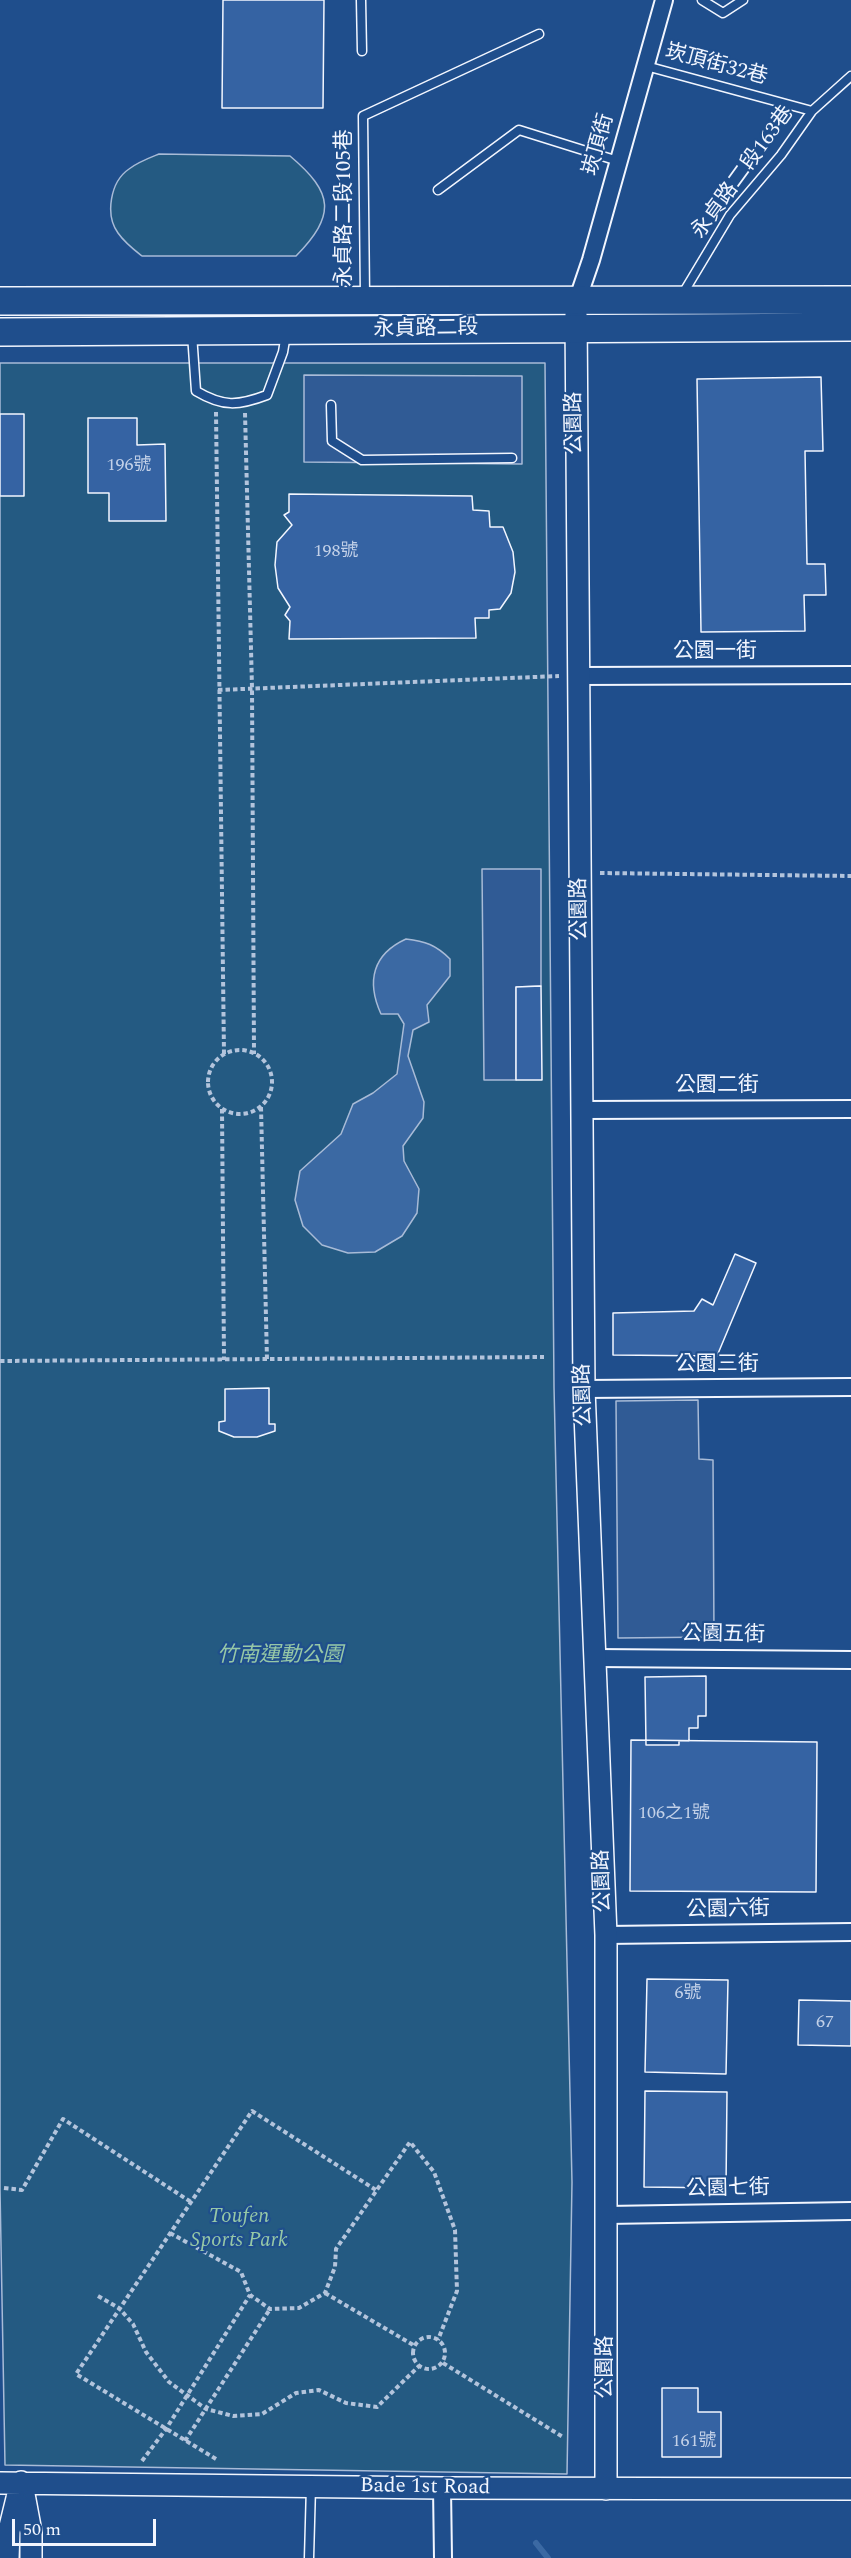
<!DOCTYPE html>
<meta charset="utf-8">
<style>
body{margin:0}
#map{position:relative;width:851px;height:2558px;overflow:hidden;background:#1f4e8c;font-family:Spectral,serif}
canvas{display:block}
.scale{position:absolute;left:12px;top:2519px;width:144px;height:27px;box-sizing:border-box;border:3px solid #f2f6ff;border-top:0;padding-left:8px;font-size:18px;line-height:21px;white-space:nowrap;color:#f2f6ff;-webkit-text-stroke:4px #1f4e8c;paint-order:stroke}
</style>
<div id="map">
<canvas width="851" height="2558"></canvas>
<div class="scale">50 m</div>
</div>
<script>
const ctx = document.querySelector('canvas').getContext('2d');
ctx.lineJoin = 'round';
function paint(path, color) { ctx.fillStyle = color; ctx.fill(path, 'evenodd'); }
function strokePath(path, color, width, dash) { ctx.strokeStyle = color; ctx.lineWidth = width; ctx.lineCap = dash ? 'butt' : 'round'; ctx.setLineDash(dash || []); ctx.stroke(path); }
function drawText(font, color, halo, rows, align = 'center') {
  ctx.font = font + ' Spectral,"Noto Sans TC",serif'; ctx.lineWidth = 4.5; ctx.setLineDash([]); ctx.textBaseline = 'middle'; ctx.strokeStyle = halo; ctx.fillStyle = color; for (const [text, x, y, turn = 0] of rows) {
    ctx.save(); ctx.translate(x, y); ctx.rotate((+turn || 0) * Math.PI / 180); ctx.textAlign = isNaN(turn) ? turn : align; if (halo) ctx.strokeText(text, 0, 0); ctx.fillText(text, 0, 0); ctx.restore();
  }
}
const green = new Path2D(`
 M 159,154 L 290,156 C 334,193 336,215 296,256 L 142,256 C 133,249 125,243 118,233 C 105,215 110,182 129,169 C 138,162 149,158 159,154 Z
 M 0,363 L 545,363 L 554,1387 L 572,2182 L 567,2474 L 5,2465 L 0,2189 Z`);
const parking = new Path2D(`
 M 304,375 L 522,376 L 522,464 L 304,462 Z
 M 482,869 L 541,869 L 541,986 L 516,987 L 516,1080 L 484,1080 Z
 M 698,1400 L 699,1459 L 713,1460 L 714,1637 L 618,1638 L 616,1401 Z`);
const water = new Path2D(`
 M 406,939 C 425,941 436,945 450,959 L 450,976 L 427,1005 L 429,1022 L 413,1030 L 408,1056 L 424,1102 L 423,1118 L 403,1146 L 404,1161 L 419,1189 L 417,1213 L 402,1236 L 375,1252 L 348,1253 L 322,1245 L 303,1226 L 295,1200 L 300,1171 L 341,1134 L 353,1104 L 373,1093 L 397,1074 L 404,1024 L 398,1014 L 381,1014 C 366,981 373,954 406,939 Z`);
const stream = new Path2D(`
 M 536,2543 L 548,2558`);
const building = new Path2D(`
 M 223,0 L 324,0 L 323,108 L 222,108 Z
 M 821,377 L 823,451 L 805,451 L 807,564 L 825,564 L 826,595 L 804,595 L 805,631 L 701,632 L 697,379 Z
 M 0,414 L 24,414 L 24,496 L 0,496 Z
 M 88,418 L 137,418 L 137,445 L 165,444 L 166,521 L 109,521 L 109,493 L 88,493 Z
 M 289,494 L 472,496 L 473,510 L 489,511 L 490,527 L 503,527 L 513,552 L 515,572 L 511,593 L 500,609 L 489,610 L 489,618 L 475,618 L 476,638 L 289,639 L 290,621 L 285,615 L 290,607 L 278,588 L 275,565 L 277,542 L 292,525 L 284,515 L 289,512 Z
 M 541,986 L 542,1080 L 516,1080 L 516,987 Z
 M 735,1254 L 756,1263 L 717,1356 L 613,1355 L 613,1313 L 694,1311 L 702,1299 L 713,1305 Z
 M 269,1388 L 269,1424 L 275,1424 L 275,1431 L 257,1437 L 234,1437 L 219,1431 L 219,1422 L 225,1421 L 225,1389 Z
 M 706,1676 L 706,1716 L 698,1716 L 698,1728 L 689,1728 L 689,1741 L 679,1741 L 679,1745 L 646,1745 L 645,1677 Z
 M 631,1740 L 817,1742 L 816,1892 L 630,1891 Z
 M 647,1979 L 728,1980 L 726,2074 L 645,2072 Z
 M 799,2000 L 851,2001 L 851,2046 L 798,2045 Z
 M 645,2091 L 727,2092 L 726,2188 L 644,2187 Z
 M 662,2388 L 698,2388 L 698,2412 L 721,2412 L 721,2457 L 662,2457 Z`);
const path = new Path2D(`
 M 216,412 L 224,1054
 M 245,413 L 252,688 L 254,1054
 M 218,690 L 559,676
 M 600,873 L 851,876
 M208 1082a32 32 0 1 1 64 0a32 32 0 1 1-64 0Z
 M 261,1107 L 267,1360
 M 222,1109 L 224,1360
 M 0,1361 L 544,1357
 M 4,2188 L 22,2190 L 63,2119 L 191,2202
 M 170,2233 L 241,2272 L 250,2295 L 270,2309 L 299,2308 L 325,2293 L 335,2267 L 336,2249 L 410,2142 L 434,2172 L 455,2230 L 457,2291 L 438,2340
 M 325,2293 L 415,2346
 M 98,2296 L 119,2308 L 133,2324 L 146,2352 L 169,2382 L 206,2409 L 233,2416 L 262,2414 L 296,2393 L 319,2390 L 346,2403 L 377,2407 L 419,2366
 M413 2353a16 16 0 1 1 32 0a16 16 0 1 1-32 0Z
 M 443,2363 L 563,2437
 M 185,2441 L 270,2309
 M 216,2459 L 76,2374 L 252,2111 L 376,2190
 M 142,2461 L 166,2429 L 250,2295`);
const service = new Path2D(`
 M 361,0 L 362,51
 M 702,0 L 723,13 L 743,0
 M 646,66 L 812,111
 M 438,190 L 519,130 L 618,161
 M 682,295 L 730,215 L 781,155 L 812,111 L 851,76
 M 365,296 L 363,116 L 539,34
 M 192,334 L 196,391 C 223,407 238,406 267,395 L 283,352 L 286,334
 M 331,405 L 332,441 L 362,460 L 512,458
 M 309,2558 L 311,2486`);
const minor = new Path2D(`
 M 577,301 L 591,260 L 664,0
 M 579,676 L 851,675
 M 583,1110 L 851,1109
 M 584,1389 L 851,1387
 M 596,1658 L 851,1660
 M 606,1935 L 851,1932
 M 607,2215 L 851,2211
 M 442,2488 L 443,2558`);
const tertiary = new Path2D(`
 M 576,314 L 584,1389 L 606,1935 L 606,2489
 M 0,2483 L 442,2488 L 851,2489
 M 23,2489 L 31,2532 L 31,2558
 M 8,2558 L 9,2531 L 21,2482`);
const primary = new Path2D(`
 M 0,301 L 851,300
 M 0,332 L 851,327`);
const numberNames = [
 ["196號",129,466],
 ["198號",336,552],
 ["106之1號",674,1814],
 ["6號",688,1994],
 ["67",825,2023],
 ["161號",694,2442]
];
const streetNames = [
 ["崁頂街32巷",716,66,15],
 ["崁頂街",600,145,-74],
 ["永貞路二段163巷",744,173,-54],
 ["永貞路二段105巷",346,208,-90],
 ["永貞路二段",426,330,-1],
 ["公園路",576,423,-91],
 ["公園一街",715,653],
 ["公園路",581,909,-91],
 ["公園二街",717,1087],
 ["公園三街",717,1366],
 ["公園路",585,1395,-92],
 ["公園五街",723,1636,1],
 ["公園路",604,1881,-92],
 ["公園六街",728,1911,-1],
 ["公園七街",728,2190,-1],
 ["公園路",607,2367,-90],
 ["Bade 1st Road",425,2488,1]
];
const parkNames = [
 ["竹南運動公園",280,1657],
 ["Toufen",239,2218],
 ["Sports Park",239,2242]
];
paint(green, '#245a82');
strokePath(green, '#a8bbd7', 1.5);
paint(parking, '#305b95');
strokePath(parking, '#a8bbd7', 1.5);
paint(water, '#3b69a3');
strokePath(water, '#a8bbd7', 1.5);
strokePath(stream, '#3b69a3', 6);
paint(building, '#3563a3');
strokePath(building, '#f2f6ff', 1.5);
strokePath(service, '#f2f6ff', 11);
strokePath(minor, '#f2f6ff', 20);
strokePath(tertiary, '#f2f6ff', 24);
strokePath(primary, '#f2f6ff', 30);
strokePath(path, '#b3c4dc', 4, [4.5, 3]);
strokePath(service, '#1f4e8c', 8);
strokePath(minor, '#1f4e8c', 16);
strokePath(tertiary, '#1f4e8c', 21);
strokePath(primary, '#1f4e8c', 27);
drawText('18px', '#c3d1e8', null, numberNames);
drawText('21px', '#f2f6ff', '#1f4e8c', streetNames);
drawText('italic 21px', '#97c8a6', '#1f4e8c', parkNames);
</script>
